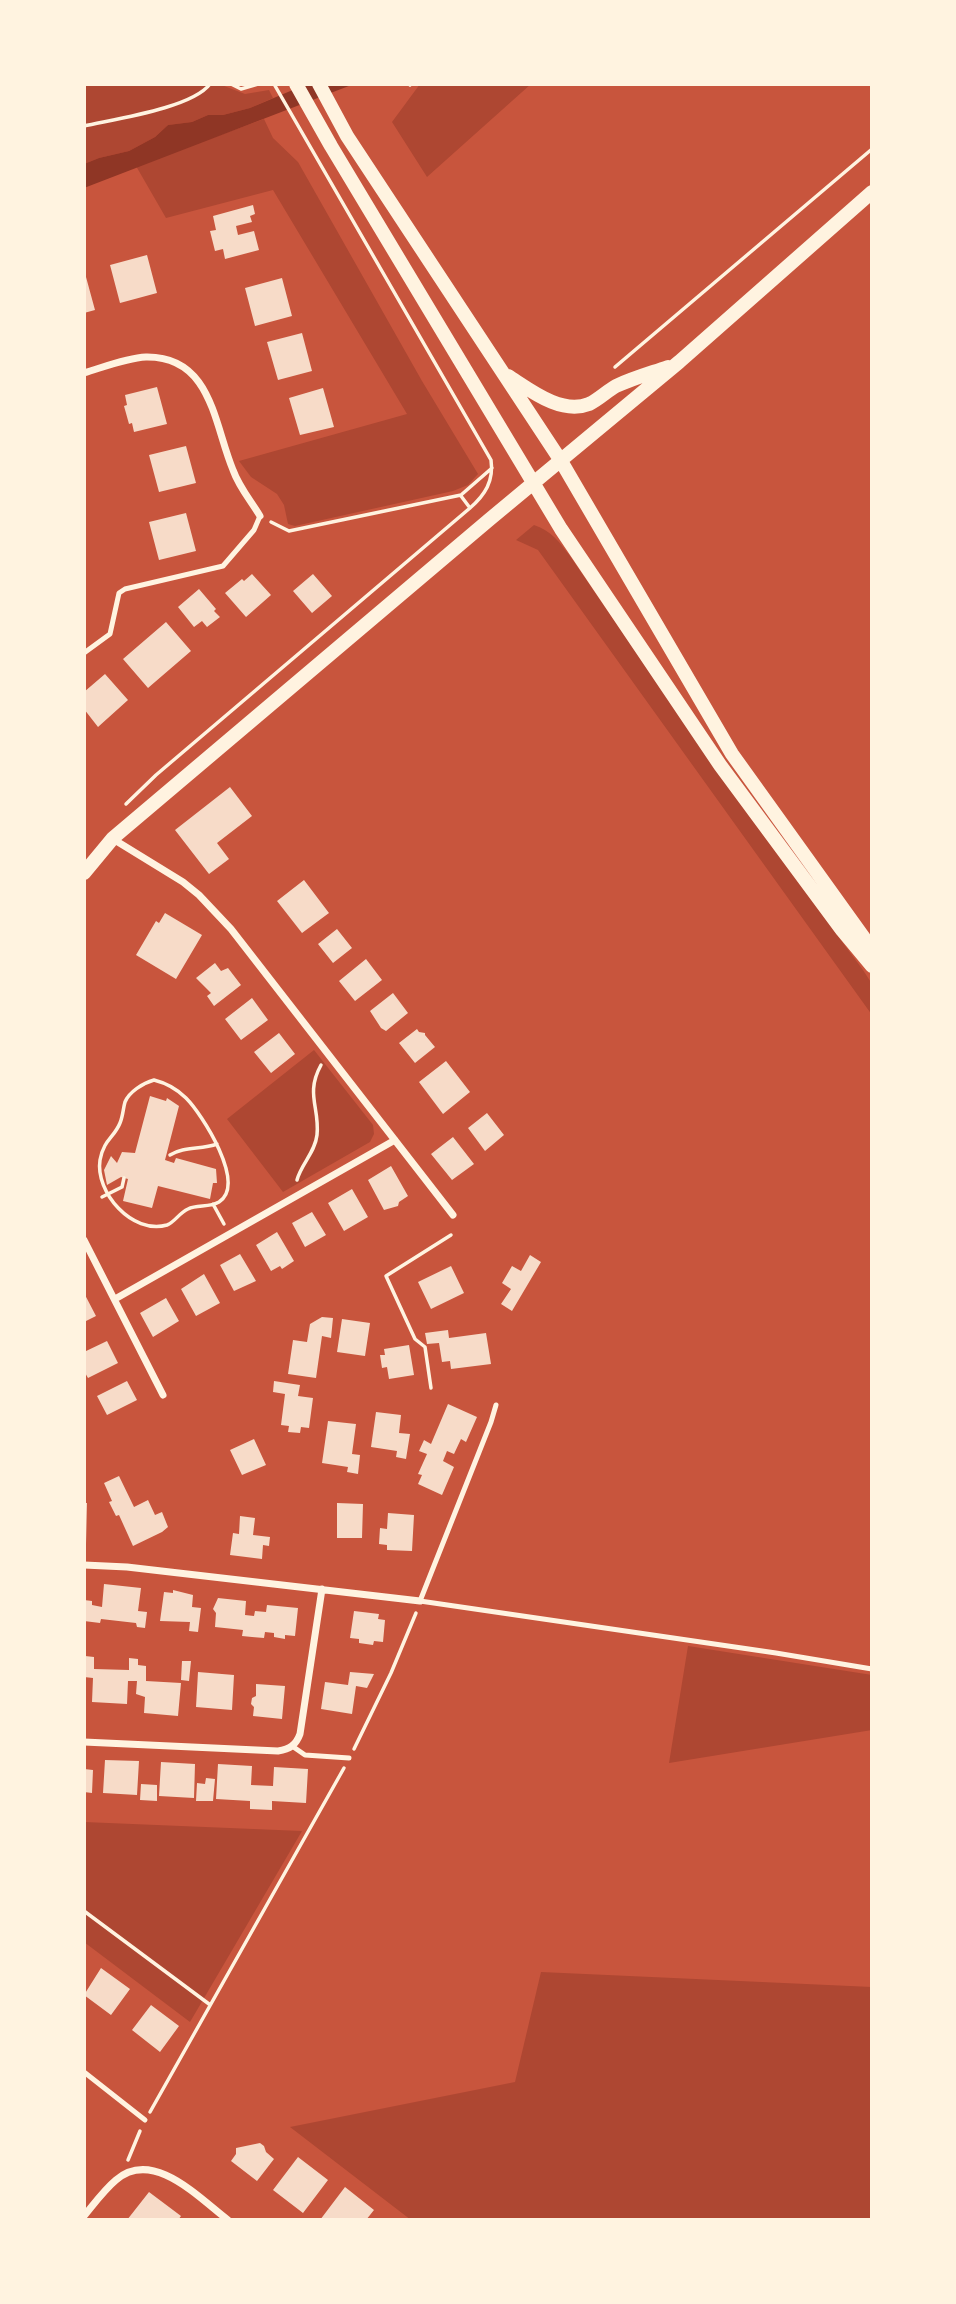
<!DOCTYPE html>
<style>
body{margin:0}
#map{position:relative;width:956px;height:2304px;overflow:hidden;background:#c8553d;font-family:Cabin,sans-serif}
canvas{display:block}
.frame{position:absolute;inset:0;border:86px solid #fff3e0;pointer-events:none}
</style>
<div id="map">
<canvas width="956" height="2304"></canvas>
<div class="frame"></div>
</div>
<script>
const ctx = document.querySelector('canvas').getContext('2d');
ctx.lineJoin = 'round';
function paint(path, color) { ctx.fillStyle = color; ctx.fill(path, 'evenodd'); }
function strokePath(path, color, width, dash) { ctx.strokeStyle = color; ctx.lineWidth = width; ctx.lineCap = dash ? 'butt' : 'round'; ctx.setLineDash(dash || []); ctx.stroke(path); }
const green = new Path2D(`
 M 84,84 L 219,84 L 245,94 L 269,90 L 273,98 L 250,108 L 223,115 L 208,115 L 192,122 L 168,125 L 155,137 L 129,151 L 99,158 L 84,164 Z
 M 420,84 L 531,84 L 427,177 L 392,122 Z
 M 264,119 L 273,138 L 298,162 L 422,381 L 478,474 L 468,485 L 453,491 L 295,526 L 288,524 L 284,505 L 277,494 L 251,477 L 239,461 L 407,414 L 273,190 L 166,218 L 136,166 Z
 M 534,525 C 552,531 559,542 570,556 L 735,797 L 863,970 L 872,984 L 872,1015 L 538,550 L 516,540 Z
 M 314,1050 L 373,1125 L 374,1134 L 370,1142 L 283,1192 L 227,1119 Z
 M 688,1646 L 872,1675 L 872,1730 L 669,1763 Z
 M 84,1822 L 302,1831 L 190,2022 L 84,1942 Z
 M 541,1972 L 872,1987 L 872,2220 L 411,2220 L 290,2127 L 515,2082 Z`);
const water = new Path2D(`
 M 307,84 L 354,84 L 84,188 L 84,164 L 99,158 L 129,151 L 155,137 L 168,125 L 192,122 L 208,115 L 223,115 L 250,108 Z`);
const building = new Path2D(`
 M 253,205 L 255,214 L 250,216 L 252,222 L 236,226 L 238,235 L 254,231 L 259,250 L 225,259 L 223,249 L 215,251 L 210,231 L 216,230 L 213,216 Z
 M 147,255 L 157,293 L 120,303 L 110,265 Z
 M 84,277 L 86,277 L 95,310 L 84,313 Z
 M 282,278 L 292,316 L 255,326 L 245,288 Z
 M 302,333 L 312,371 L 278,380 L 267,342 Z
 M 157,387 L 167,424 L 134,432 L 132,423 L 129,424 L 124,406 L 127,405 L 125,395 Z
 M 323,388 L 334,427 L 300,435 L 289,398 Z
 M 186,446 L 196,483 L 159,492 L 149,455 Z
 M 186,513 L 196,551 L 159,560 L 149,522 Z
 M 252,574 L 271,595 L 246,617 L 225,593 L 242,579 L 244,581 Z
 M 313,574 L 332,596 L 312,613 L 293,591 Z
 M 199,589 L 216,609 L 214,611 L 220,617 L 207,627 L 202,621 L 194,627 L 178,607 Z
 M 166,622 L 191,651 L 148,688 L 123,659 Z
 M 105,674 L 128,700 L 98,727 L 84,709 L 84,692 Z
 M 230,787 L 252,816 L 217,843 L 229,859 L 209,874 L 175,830 Z
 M 304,880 L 329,913 L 302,933 L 277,901 Z
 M 165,913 L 202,935 L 176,979 L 136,955 L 156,921 L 159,923 Z
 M 337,929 L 352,948 L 333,963 L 318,944 Z
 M 366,959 L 382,980 L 355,1001 L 339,981 Z
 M 215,963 L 221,971 L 228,968 L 241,985 L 214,1006 L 207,996 L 211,993 L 196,978 Z
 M 393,993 L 408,1013 L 386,1031 L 381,1028 L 370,1011 Z
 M 252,998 L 268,1020 L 241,1040 L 225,1019 Z
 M 417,1029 L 419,1032 L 425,1033 L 425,1035 L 435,1047 L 415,1063 L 399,1043 Z
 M 279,1033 L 295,1054 L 271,1073 L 254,1052 Z
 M 446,1061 L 470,1092 L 443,1114 L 419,1082 Z
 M 150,1096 L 166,1101 L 167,1098 L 179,1106 L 165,1160 L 174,1163 L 176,1158 L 216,1169 L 217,1183 L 213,1183 L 210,1199 L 158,1186 L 152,1208 L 123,1201 L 128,1179 L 121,1177 L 107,1185 L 104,1170 L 111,1156 L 117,1163 L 122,1152 L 135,1153 Z
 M 487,1113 L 504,1135 L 485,1151 L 468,1128 Z
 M 453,1137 L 474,1164 L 452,1180 L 431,1154 Z
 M 391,1166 L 408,1196 L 399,1202 L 398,1206 L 384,1210 L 368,1180 Z
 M 352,1189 L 368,1217 L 344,1231 L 328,1203 Z
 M 312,1212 L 326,1235 L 305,1247 L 292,1223 Z
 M 277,1232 L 294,1261 L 282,1269 L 280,1266 L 271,1271 L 256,1245 Z
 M 240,1254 L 256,1281 L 234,1291 L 220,1265 Z
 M 530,1255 L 541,1262 L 512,1311 L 501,1304 L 511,1289 L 502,1283 L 512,1266 L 521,1271 Z
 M 451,1266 L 464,1293 L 431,1309 L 418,1282 Z
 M 204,1274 L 220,1303 L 196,1316 L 181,1289 Z
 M 84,1293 L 96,1316 L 84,1322 Z
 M 166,1298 L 179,1321 L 153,1337 L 140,1313 Z
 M 322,1317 L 333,1318 L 331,1338 L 322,1336 L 316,1378 L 288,1374 L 293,1340 L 307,1342 L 310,1324 Z
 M 342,1319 L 370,1323 L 365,1356 L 337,1352 Z
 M 448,1330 L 449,1338 L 486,1333 L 491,1364 L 451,1369 L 450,1361 L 442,1362 L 439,1343 L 427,1344 L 425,1333 Z
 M 107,1341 L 118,1363 L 88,1378 L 84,1371 L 84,1352 Z
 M 409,1345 L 414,1375 L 389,1379 L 387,1367 L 382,1368 L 380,1355 L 385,1355 L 384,1349 Z
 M 127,1381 L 137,1400 L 107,1415 L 97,1396 Z
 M 274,1381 L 300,1385 L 298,1396 L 313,1398 L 309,1428 L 301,1427 L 300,1433 L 288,1432 L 289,1426 L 281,1425 L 285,1394 L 273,1392 Z
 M 448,1404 L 477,1417 L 466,1442 L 461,1439 L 454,1454 L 447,1451 L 443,1461 L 454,1467 L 442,1495 L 418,1484 L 422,1475 L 418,1474 L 427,1454 L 419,1451 L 424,1440 L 431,1444 Z
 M 376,1412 L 401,1415 L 399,1433 L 410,1434 L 406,1459 L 396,1457 L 397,1451 L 371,1447 Z
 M 328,1421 L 356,1424 L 352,1454 L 360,1455 L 358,1474 L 347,1472 L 348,1467 L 322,1463 Z
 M 254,1439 L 266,1465 L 242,1475 L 230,1450 Z
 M 119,1476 L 134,1507 L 148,1500 L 155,1515 L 162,1512 L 168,1527 L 162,1532 L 133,1546 L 119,1515 L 116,1516 L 109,1502 L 112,1501 L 104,1483 Z
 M 84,1503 L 87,1503 L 86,1544 L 84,1543 Z
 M 337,1503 L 363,1504 L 362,1538 L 337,1538 Z
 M 388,1513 L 414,1515 L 412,1551 L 387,1550 L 387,1545 L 379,1544 L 380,1528 L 387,1529 Z
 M 240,1516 L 255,1518 L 253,1535 L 270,1537 L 269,1546 L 263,1545 L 262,1559 L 230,1555 L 233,1533 L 239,1534 Z
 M 104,1584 L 141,1588 L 138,1611 L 147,1612 L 145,1628 L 137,1627 L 136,1623 L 101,1619 L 100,1623 L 84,1621 L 84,1600 L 92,1601 L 92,1605 L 102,1607 Z
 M 173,1590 L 193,1595 L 192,1607 L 201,1608 L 198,1632 L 189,1631 L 190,1622 L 160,1621 L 164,1592 L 173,1593 Z
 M 218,1598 L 246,1601 L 245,1615 L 254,1616 L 255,1611 L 266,1612 L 267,1605 L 298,1608 L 295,1636 L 285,1635 L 285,1639 L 274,1637 L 274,1633 L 265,1632 L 264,1638 L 252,1637 L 242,1636 L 243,1630 L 215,1627 L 216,1613 L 213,1609 Z
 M 354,1611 L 379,1614 L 378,1619 L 385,1620 L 383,1642 L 374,1641 L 373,1645 L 359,1643 L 359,1639 L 350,1638 Z
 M 85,1656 L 94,1657 L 94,1669 L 129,1670 L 129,1658 L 138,1659 L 138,1665 L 146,1666 L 146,1681 L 181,1683 L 178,1716 L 144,1713 L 145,1697 L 136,1694 L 137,1681 L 128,1681 L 127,1704 L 92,1702 L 93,1678 L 84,1677 Z
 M 182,1661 L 191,1661 L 189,1681 L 181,1680 Z
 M 198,1672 L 234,1675 L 232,1710 L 196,1707 Z
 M 350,1672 L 374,1674 L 367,1688 L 356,1686 L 352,1714 L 321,1709 L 325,1682 L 348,1685 Z
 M 256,1684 L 285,1686 L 282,1719 L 253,1716 L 254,1707 L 251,1704 L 252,1698 L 256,1696 Z
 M 105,1760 L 139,1761 L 137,1795 L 103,1793 Z
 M 161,1762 L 195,1764 L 194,1798 L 159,1796 Z
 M 218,1764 L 252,1766 L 251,1785 L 273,1786 L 274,1767 L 308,1769 L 306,1803 L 272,1801 L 272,1810 L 250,1809 L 250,1801 L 216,1799 Z
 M 84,1769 L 93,1770 L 92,1793 L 84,1792 Z
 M 206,1778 L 215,1779 L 213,1801 L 196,1801 L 197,1783 L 205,1784 Z
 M 141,1784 L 157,1785 L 157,1801 L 140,1800 Z
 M 101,1968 L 130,1989 L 111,2015 L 84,1995 Z
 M 151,2005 L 179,2026 L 160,2052 L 132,2030 Z
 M 260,2143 L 264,2146 L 266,2152 L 274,2159 L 257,2181 L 231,2161 L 236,2154 L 236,2148 Z
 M 298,2157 L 328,2180 L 303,2213 L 273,2190 Z
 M 345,2187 L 374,2210 L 366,2220 L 320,2220 Z
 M 149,2192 L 181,2216 L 178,2220 L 127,2220 Z`);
const path = new Path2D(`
 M 231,84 L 241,89 L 258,84
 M 409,84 L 410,85
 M 84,126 C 115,119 192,108 210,84
 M 615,367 L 872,149
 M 461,496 L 470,508
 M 271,522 L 289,531 L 461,495 L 492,468
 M 126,804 L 156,775 L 470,508 C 485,495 494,481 491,460 L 274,84
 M 154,1080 C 166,1083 177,1089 186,1098 C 202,1114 247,1184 219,1202 C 209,1208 197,1204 188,1209 C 179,1213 175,1222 167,1225 C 132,1235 95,1192 100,1160 C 104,1139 114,1138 120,1123 C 123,1116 123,1109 125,1102 C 129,1092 143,1083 154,1080 Z
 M 170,1155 C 184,1146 201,1150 217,1144
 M 297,1180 C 301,1164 315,1153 317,1135 C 320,1108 305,1094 321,1065
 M 102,1197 L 122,1187 L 124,1178
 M 213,1204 L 224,1224
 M 431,1388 L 425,1347 L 415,1339 L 386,1276 L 451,1235
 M 354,1749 L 391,1673 L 416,1613
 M 84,1911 L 209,2004
 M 150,2112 L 344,1768
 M 128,2160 L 140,2131`);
const service = new Path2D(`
 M 84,653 L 110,634 L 119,593 L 125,589 L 223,566 L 254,530 L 260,516
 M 496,1405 L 491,1422 L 420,1601 L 776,1653 L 872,1669
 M 292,1746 L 305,1755 L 349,1758
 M 84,2072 L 145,2120`);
const minor = new Path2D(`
 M 84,373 C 104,367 126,358 146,357 C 212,356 214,425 233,470 C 239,487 251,501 260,516
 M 113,839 L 183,882 L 199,895 L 231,929 L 453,1215
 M 84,1240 L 163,1395
 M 115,1299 L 395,1140
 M 84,1565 L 127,1567 L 420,1601
 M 84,1742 L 278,1751 C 290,1749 296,1745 300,1734 L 322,1589
 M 84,2216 C 94,2204 104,2190 116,2180 C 153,2148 199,2198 228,2220`);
const secondary = new Path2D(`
 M 296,84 L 331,146 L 561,529 L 720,765 L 842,930 L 872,966
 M 319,84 L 347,136 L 561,461 L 732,754 L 872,949
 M 508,376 C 530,390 561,415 589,404 C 598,400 607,391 616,386 C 633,378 651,373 668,367
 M 84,873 L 113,838 L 490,519 L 679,362 L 872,192`);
paint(green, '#ae4732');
paint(water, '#8f3625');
paint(building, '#f7dbc8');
strokePath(path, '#fff3e0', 3.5);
strokePath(service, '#fff3e0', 5);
strokePath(minor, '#fff3e0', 7);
strokePath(secondary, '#fff3e0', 14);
</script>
